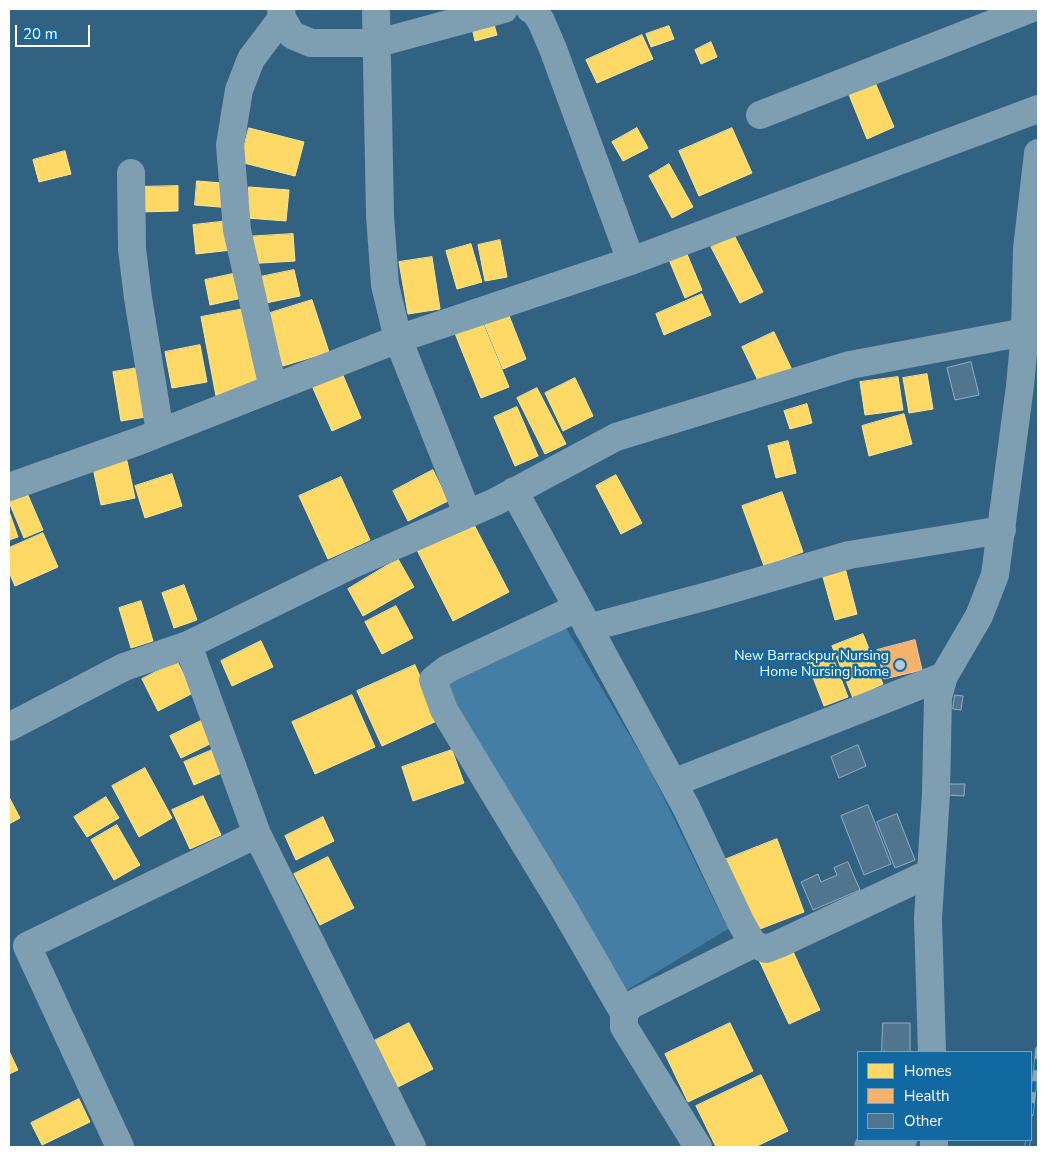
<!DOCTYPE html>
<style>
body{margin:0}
#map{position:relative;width:1047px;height:1156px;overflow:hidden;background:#326281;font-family:"Nunito Sans",sans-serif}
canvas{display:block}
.frame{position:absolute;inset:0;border:10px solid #fff;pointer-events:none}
.legend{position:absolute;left:857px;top:1051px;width:175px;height:90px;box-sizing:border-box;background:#1269a1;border:1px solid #71a5c7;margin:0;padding:6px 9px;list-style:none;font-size:15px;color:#fff}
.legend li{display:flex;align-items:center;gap:10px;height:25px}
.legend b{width:25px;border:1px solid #71a5c7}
.scale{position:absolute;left:15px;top:25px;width:75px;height:22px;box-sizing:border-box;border:2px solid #fff;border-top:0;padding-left:6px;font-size:15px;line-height:18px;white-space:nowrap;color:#fff;-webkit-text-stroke:4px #1269a1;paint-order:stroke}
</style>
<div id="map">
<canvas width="1047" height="1156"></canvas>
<div class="frame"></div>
<ul class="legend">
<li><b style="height:14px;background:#ffd966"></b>Homes</li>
<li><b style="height:14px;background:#f6b26b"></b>Health</li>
<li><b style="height:14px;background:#50768f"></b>Other</li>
</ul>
<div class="scale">20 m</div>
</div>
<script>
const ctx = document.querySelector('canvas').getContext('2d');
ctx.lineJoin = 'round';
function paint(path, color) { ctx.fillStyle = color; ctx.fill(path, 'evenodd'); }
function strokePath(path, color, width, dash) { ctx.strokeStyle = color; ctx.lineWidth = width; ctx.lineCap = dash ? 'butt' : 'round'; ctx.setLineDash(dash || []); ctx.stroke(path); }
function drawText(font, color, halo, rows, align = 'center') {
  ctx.font = font + ' "Nunito Sans",sans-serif'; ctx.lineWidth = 5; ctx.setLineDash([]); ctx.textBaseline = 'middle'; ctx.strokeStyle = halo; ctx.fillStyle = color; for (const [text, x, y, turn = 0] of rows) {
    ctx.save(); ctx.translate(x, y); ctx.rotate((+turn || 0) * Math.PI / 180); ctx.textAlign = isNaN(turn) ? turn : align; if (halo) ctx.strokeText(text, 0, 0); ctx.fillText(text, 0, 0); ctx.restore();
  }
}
const water = new Path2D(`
 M 562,621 L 650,770 L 728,929 L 622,993 L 444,684 Z`);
const homes = new Path2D(`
 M 491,14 L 497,35 L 475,41 L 470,19 Z
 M 669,26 L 674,39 L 651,47 L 646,34 Z
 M 642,35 L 653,59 L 597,83 L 586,60 Z
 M 711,42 L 717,57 L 701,64 L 695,50 Z
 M 871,73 L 894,127 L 867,139 L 845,85 Z
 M 249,128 L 304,142 L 295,176 L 240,162 Z
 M 637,128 L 648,148 L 623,161 L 612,142 Z
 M 732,128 L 752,173 L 699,196 L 679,151 Z
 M 65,151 L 71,174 L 39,182 L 33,160 Z
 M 669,164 L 693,207 L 672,218 L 649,176 Z
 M 197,181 L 234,184 L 232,208 L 195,205 Z
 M 178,186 L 178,211 L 138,212 L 137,187 Z
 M 249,187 L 289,190 L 286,221 L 247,218 Z
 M 229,221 L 232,250 L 196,254 L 193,225 Z
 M 293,234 L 295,261 L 245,264 L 243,237 Z
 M 734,235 L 763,292 L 740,303 L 711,247 Z
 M 500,240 L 507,277 L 485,281 L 478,245 Z
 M 471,244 L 482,282 L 457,289 L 446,251 Z
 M 684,247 L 702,290 L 685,298 L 667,255 Z
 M 432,257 L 440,309 L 408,314 L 399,262 Z
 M 294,270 L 300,296 L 261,304 L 255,278 Z
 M 237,273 L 242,298 L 210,305 L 205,280 Z
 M 702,294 L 711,315 L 664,335 L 656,314 Z
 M 312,300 L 329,352 L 283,366 L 267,314 Z
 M 244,309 L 259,387 L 216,396 L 201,317 Z
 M 508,313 L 526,359 L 503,369 L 484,323 Z
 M 481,319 L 509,387 L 481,398 L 454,331 Z
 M 774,332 L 794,374 L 762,389 L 742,347 Z
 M 200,345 L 207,382 L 172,388 L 165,352 Z
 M 144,367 L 152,416 L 121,421 L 113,372 Z
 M 342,373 L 361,418 L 332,431 L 312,386 Z
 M 927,374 L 933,409 L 909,413 L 903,378 Z
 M 898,377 L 903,410 L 865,415 L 860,382 Z
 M 575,378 L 593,416 L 563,431 L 545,393 Z
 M 537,388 L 566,444 L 545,454 L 517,398 Z
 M 807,404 L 812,423 L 790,429 L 784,411 Z
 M 517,407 L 538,456 L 515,466 L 494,417 Z
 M 904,414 L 912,444 L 869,456 L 862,426 Z
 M 788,441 L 796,473 L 776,478 L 768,446 Z
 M 127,461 L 135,498 L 101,505 L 93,468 Z
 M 433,470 L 448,501 L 408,521 L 393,491 Z
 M 172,474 L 182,506 L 145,518 L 135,486 Z
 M 616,475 L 642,523 L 621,534 L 596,486 Z
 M 341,477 L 370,540 L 328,559 L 299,496 Z
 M 782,492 L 803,552 L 764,566 L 742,506 Z
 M 27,493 L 43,530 L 24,538 L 9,502 Z
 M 9,511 L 18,537 L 9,540 Z
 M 470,517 L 509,592 L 453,621 L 415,546 Z
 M 43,533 L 58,567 L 15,586 L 9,572 L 9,548 Z
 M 398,559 L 414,587 L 363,616 L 348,589 Z
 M 844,564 L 857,614 L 835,620 L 821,570 Z
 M 184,585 L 197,620 L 174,628 L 162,593 Z
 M 141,601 L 153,641 L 131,648 L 119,608 Z
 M 396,606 L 413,638 L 382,654 L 365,622 Z
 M 863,634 L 883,684 L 853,698 L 832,646 Z
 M 261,641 L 273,667 L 232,686 L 221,661 Z
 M 831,653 L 848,697 L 824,706 L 807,662 Z
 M 177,661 L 193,693 L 158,711 L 142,679 Z
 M 415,665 L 439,720 L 382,746 L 357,691 Z
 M 352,695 L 375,747 L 315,774 L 292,722 Z
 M 203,720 L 214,742 L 181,758 L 170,736 Z
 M 217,748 L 226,771 L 194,785 L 184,762 Z
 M 452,750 L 464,783 L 413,801 L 402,767 Z
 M 145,768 L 172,818 L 139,837 L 112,786 Z
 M 203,796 L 221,835 L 190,849 L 172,810 Z
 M 9,797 L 20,818 L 9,824 Z
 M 106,797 L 119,818 L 87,837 L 74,817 Z
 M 323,817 L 334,841 L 296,860 L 285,836 Z
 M 117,825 L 140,865 L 114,880 L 91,840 Z
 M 777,839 L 804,912 L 752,932 L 724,860 Z
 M 328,857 L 354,908 L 320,925 L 294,874 Z
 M 789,943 L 820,1010 L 789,1024 L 758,958 Z
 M 409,1023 L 433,1069 L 398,1087 L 374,1041 Z
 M 730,1023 L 753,1071 L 688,1102 L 665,1054 Z
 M 9,1051 L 18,1070 L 9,1074 Z
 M 761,1075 L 788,1131 L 755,1147 L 716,1147 L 696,1106 Z
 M 79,1099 L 90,1122 L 42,1145 L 31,1123 Z`);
const health = new Path2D(`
 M 915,640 L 922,670 L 884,679 L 877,650 Z`);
const building = new Path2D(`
 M 971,362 L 979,395 L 955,400 L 947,368 Z
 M 955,695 L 963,696 L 961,710 L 953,709 Z
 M 858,745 L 866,766 L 839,778 L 831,757 Z
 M 947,784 L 965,784 L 964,796 L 947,795 Z
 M 868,805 L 891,864 L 864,875 L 841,816 Z
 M 897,814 L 915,860 L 895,868 L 877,822 Z
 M 848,862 L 860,890 L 813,910 L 801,882 L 818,874 L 821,882 L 837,875 L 834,868 Z
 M 883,1023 L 910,1023 L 910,1052 L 882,1052 Z`);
const minor = new Path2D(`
 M 281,9 L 282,18 L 292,35 L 311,43 L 378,43 L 504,9
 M 376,9 L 380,215 L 385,285 L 398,339 L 467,513
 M 530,9 L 533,9 L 541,21 L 553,49 L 631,261
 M 760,115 L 1030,9
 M 131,173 L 132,249 L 138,298 L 160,432
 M 273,388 L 237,230 L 230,145 L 239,90 L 251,59 L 282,18
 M 9,487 L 139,441 L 398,339 L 631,261 L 1038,109
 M 514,491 L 686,807 L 740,921 L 749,937 L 753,944 L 766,949 L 779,944 L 930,873
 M 577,608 L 447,669 L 433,680 L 444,710 L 563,907 L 624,1013
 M 588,628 L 715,594 L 849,555 L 1002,530
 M 188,645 L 257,834
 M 9,727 L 124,667 L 188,645 L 351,565 L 495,502 L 616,437 L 850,365 L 1025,332
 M 673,783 L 944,676
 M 120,1147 L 27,946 L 257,834 L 412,1147
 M 698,1147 L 624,1027 L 624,1013 L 631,1005 L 753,944
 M 868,1147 L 903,1140`);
const tertiary = new Path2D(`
 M 932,1052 L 928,918 L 936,794 L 938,697 L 944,676 L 979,616 L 995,575 L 1020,386 L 1025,332 L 1027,249 L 1038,153
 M 934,1140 L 934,1147`);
const rail = new Path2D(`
 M 1031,1114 L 1038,1049
 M 1027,1147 L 1028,1140`);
const markers = [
 [900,665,6,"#b7c8d3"]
];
const poiNames = [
 ["New Barrackpur Nursing",889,657],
 ["Home Nursing home",889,673]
];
paint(water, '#447ea4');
paint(homes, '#ffd966');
strokePath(homes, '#ffe494', 1);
paint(health, '#f6b26b');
strokePath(health, '#f9c997', 1);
paint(building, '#50768f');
strokePath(building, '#93adbe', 1);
strokePath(minor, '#7e9eb1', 28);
strokePath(tertiary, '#7e9eb1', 28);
strokePath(rail, '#8aa6b8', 5.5);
strokePath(rail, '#1269a1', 4, [11]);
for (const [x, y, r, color] of markers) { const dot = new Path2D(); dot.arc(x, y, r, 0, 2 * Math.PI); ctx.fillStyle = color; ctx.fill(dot); strokePath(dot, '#1269a1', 2); }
drawText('14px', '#fff', '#1269a1', poiNames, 'right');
</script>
